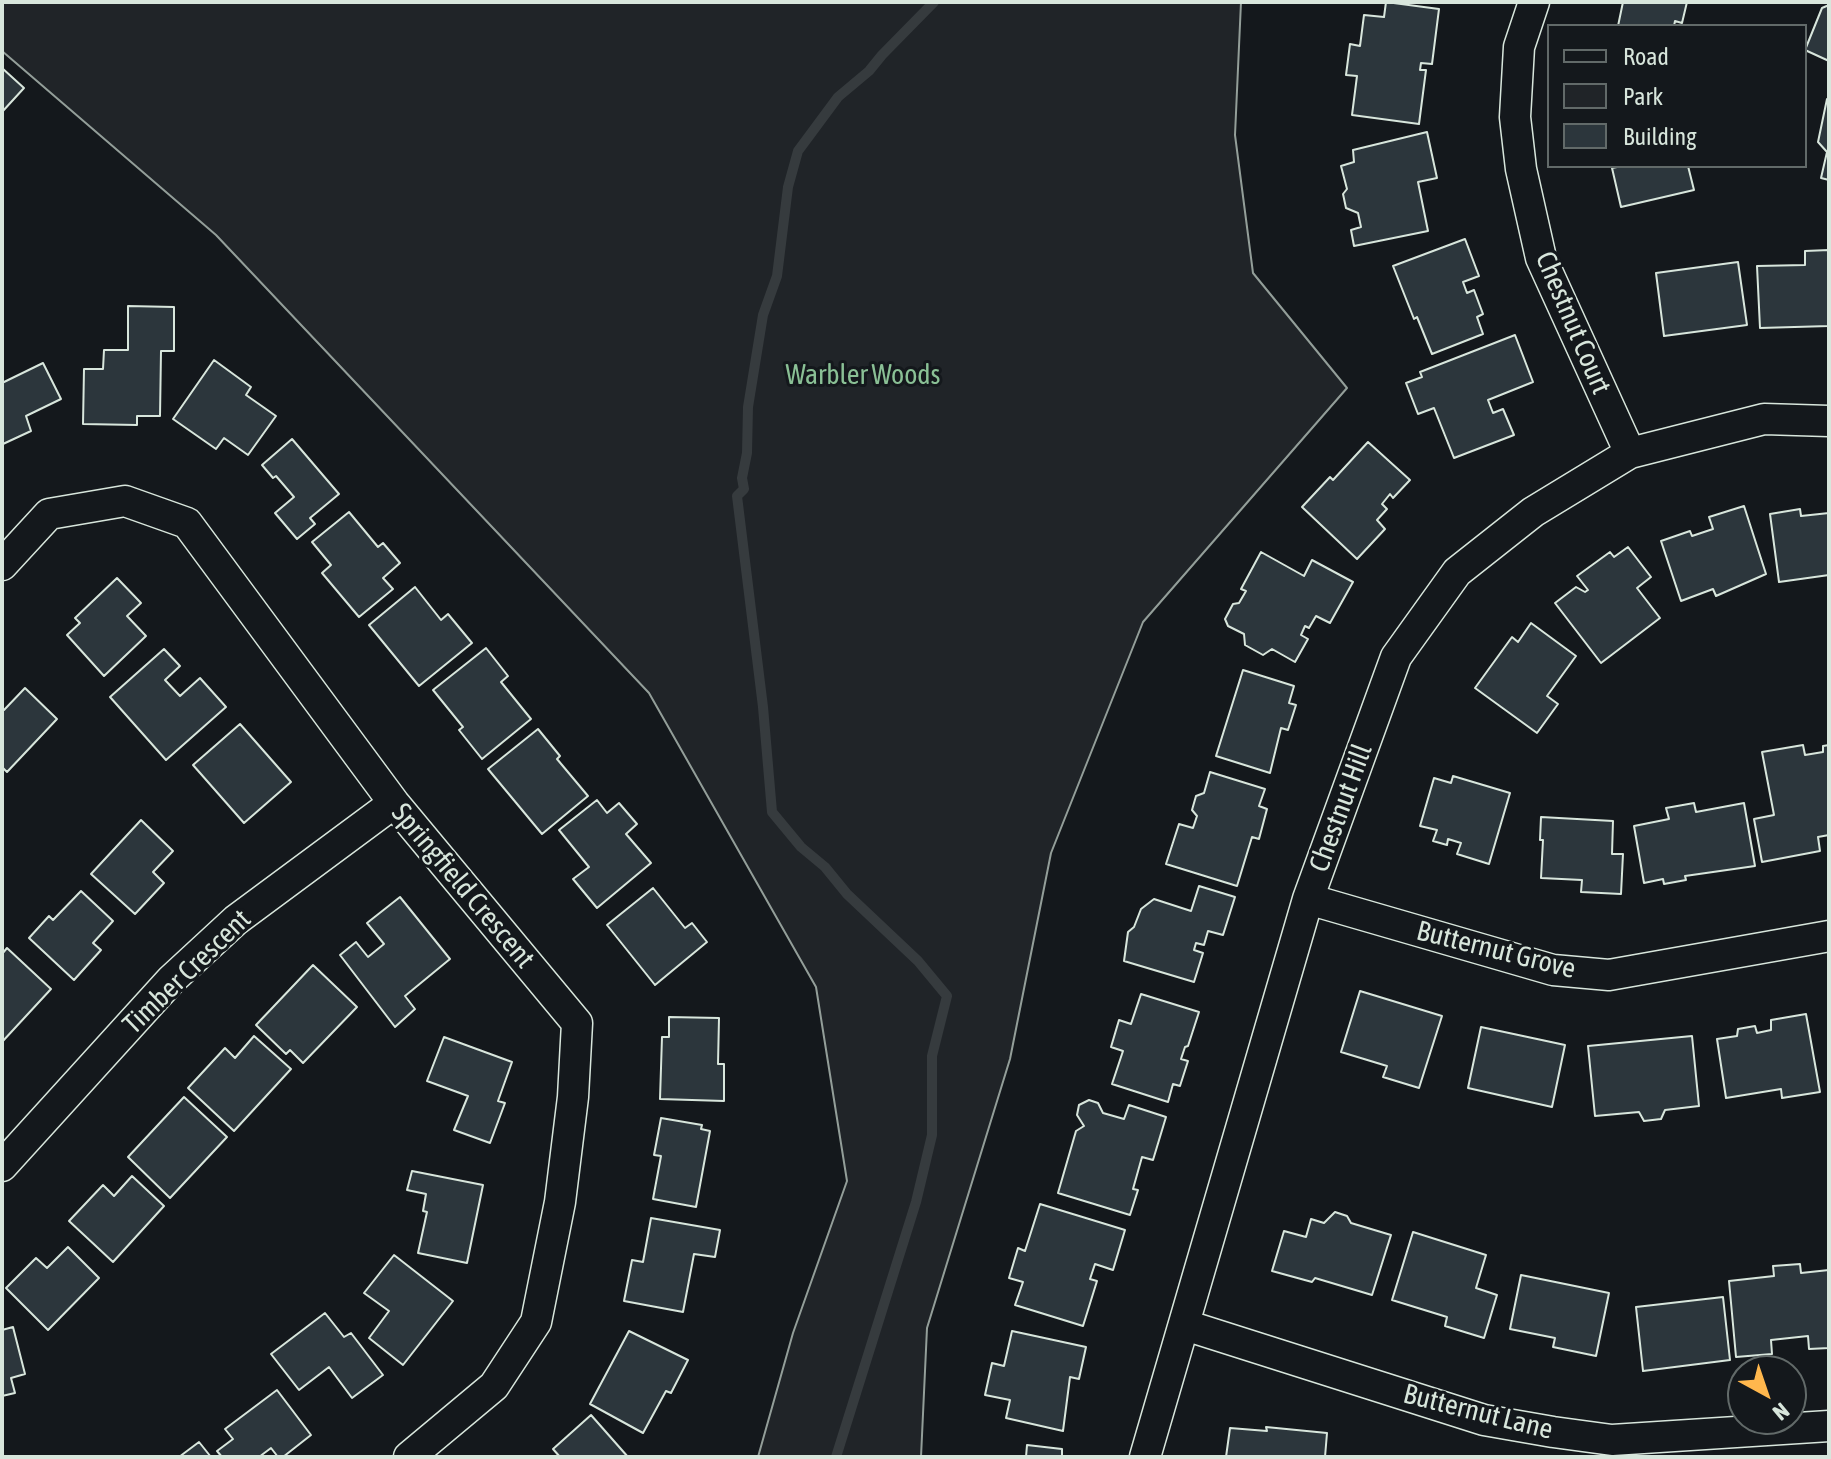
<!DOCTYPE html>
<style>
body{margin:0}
#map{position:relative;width:1831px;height:1459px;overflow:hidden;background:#14181c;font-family:"Asap Condensed",sans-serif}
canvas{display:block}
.frame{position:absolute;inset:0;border:4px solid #d8e6dc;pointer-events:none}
.legend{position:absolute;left:1547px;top:24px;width:260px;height:144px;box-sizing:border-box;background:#14181c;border:2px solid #626a69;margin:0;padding:10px 14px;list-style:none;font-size:24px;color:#d8e6dc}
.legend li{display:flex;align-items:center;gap:16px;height:40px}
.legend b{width:40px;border:2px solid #626a69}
.north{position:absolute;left:1727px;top:1355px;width:80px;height:80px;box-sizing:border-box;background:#14181c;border:2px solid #626a69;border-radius:50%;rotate:140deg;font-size:22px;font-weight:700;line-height:32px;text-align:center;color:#d8e6dc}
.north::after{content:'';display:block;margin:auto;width:28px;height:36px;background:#ffb74d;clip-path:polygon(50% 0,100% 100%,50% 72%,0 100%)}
</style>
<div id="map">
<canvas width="1831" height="1459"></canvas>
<div class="frame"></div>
<ul class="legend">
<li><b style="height:10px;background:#14181c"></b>Road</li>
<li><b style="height:22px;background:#202428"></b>Park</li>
<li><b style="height:22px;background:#2c363c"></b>Building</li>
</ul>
<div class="north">N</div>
</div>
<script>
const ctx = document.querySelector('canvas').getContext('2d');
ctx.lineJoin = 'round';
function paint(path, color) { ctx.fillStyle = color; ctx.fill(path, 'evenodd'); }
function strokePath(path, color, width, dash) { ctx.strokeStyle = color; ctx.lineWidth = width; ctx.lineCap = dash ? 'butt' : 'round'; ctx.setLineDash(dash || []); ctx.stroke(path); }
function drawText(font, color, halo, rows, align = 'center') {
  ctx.font = font + ' "Asap Condensed",sans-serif'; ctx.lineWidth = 6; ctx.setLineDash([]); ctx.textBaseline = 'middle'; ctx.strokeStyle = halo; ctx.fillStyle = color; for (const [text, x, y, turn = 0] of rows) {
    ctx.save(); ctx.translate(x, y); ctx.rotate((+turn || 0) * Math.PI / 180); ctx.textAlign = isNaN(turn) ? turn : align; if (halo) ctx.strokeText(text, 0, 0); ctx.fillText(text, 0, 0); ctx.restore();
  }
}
const green = new Path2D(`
 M 2,2 L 1241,2 L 1235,135 L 1253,273 L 1347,388 L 1143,622 L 1051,853 L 1010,1059 L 927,1328 L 921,1457 L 758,1457 L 793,1333 L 847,1181 L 816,987 L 649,693 L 216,235 L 2,51 Z`);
const stream = new Path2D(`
 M 836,1457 L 916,1202 L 932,1135 L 932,1056 L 947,996 L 918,961 L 847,894 L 825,867 L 801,847 L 772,812 L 763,707 L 737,496 L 744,489 L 742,478 L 747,453 L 748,407 L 763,315 L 777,276 L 788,187 L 798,151 L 838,97 L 869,71 L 882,55 L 934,2`);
const building = new Path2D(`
 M 1386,2 L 1439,9 L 1432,64 L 1421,63 L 1420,70 L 1426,70 L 1419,124 L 1352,115 L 1357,76 L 1346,75 L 1350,44 L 1360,46 L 1364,15 L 1384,17 Z
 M 1623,2 L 1687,2 L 1682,23 L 1675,21 L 1674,26 L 1618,26 Z
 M 1829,5 L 1829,61 L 1805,50 L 1822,8 Z
 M 2,68 L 24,88 L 2,112 Z
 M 1827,99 L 1829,99 L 1829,180 L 1821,178 L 1827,152 L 1818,142 Z
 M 1427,132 L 1437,178 L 1418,182 L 1428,231 L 1354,246 L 1351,230 L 1361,227 L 1358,213 L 1346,208 L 1343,194 L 1347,189 L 1341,166 L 1354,162 L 1353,150 Z
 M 1622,166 L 1688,166 L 1694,190 L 1621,207 L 1612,168 Z
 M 1465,239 L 1479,276 L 1463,282 L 1467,293 L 1474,290 L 1483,314 L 1477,317 L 1483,334 L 1432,354 L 1417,317 L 1414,319 L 1393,266 Z
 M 1829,250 L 1829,326 L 1760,328 L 1757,266 L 1805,265 L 1805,251 Z
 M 1738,262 L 1747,325 L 1664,336 L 1656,273 Z
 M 128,306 L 174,307 L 174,351 L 161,351 L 160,416 L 137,416 L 137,425 L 83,424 L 84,369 L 103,369 L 104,350 L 128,350 Z
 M 1515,335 L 1533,382 L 1488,400 L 1493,413 L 1503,409 L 1514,435 L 1454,458 L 1434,408 L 1418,414 L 1406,383 L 1422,377 L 1420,372 Z
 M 214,360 L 251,387 L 246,395 L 276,416 L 248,455 L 224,438 L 216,449 L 173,419 Z
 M 43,363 L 61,399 L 26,416 L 31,431 L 3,444 L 2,383 Z
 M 292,439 L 339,494 L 310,518 L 315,524 L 297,539 L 275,513 L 294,497 L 276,476 L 273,478 L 262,465 Z
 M 1368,442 L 1410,480 L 1393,498 L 1390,494 L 1382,504 L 1387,509 L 1377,520 L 1385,529 L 1357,559 L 1302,507 L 1330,477 L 1333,480 Z
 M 1744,506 L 1766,574 L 1716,596 L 1713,589 L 1681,601 L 1661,541 L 1690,531 L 1692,536 L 1713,529 L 1709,517 Z
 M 1800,509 L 1801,516 L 1829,513 L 1829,575 L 1779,582 L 1770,514 Z
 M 349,512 L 378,547 L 383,543 L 400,563 L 383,578 L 393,589 L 359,617 L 322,573 L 331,565 L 312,542 Z
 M 1628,547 L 1651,577 L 1637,588 L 1660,618 L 1601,663 L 1555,603 L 1576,587 L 1585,592 L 1588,590 L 1577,576 L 1610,552 L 1614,557 Z
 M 1261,552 L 1304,576 L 1312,560 L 1353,582 L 1330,623 L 1316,616 L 1309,628 L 1305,626 L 1301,635 L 1308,639 L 1295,662 L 1272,649 L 1263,655 L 1245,645 L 1244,634 L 1228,626 L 1225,619 L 1233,604 L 1239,603 L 1246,591 L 1241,589 Z
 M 117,578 L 141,603 L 127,616 L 146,636 L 104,676 L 67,635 L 80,623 L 75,618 Z
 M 415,587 L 441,620 L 448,614 L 472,643 L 419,686 L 369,625 Z
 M 1531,623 L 1576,656 L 1547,696 L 1558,704 L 1537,733 L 1475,688 L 1512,637 L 1518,642 Z
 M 486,648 L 508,676 L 501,682 L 531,719 L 482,759 L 459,730 L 463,727 L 433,690 Z
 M 164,649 L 180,666 L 165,680 L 180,696 L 200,678 L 226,707 L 166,760 L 110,697 Z
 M 1243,670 L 1294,686 L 1289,703 L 1296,705 L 1288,730 L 1281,728 L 1270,773 L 1216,756 Z
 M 25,688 L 57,719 L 7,772 L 2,767 L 2,708 L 4,710 Z
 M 240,724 L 291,782 L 244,823 L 193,765 Z
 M 538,729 L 560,756 L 557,759 L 588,796 L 542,834 L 488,769 Z
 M 1803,745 L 1805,755 L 1823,752 L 1823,746 L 1829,745 L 1829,835 L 1818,837 L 1820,851 L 1762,862 L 1754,819 L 1774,815 L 1762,752 Z
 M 1210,772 L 1265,789 L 1259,806 L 1267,809 L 1259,839 L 1252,837 L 1237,886 L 1166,864 L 1179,824 L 1193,828 L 1197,816 L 1192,810 L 1196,796 L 1204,793 Z
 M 1453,776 L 1510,793 L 1489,864 L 1457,854 L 1461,843 L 1448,839 L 1447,845 L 1433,841 L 1437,830 L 1420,826 L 1434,778 L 1451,783 Z
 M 597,800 L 607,813 L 619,803 L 637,824 L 626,834 L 651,863 L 597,908 L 573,879 L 589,867 L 559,830 Z
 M 1694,803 L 1696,812 L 1744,803 L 1755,866 L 1685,876 L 1686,880 L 1664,884 L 1663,879 L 1644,883 L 1634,826 L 1669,819 L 1666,808 Z
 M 1541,817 L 1613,821 L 1612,854 L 1623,854 L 1621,894 L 1581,892 L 1582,880 L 1541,878 L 1543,840 L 1540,840 Z
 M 141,820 L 173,851 L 153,872 L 164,883 L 135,914 L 91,874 Z
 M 1199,886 L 1235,897 L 1223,935 L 1208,931 L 1204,945 L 1196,943 L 1194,950 L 1203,953 L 1194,982 L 1124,961 L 1128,932 L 1134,927 L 1141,909 L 1154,899 L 1191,911 Z
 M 653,888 L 685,928 L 692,923 L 707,942 L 655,985 L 607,925 Z
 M 81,891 L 113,921 L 93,943 L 101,950 L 74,980 L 29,938 L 49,916 L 53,920 Z
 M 400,897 L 450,959 L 405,996 L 415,1009 L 395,1027 L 340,955 L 356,942 L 368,957 L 384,944 L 367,923 Z
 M 7,948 L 51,989 L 2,1042 L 2,954 Z
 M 313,965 L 357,1007 L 303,1063 L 290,1050 L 286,1054 L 256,1025 Z
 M 1360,991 L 1442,1016 L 1419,1088 L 1383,1077 L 1387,1066 L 1341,1052 Z
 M 1141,994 L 1199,1012 L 1188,1046 L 1185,1047 L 1181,1059 L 1188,1061 L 1180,1086 L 1173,1084 L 1168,1102 L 1112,1084 L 1123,1051 L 1111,1047 L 1119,1020 L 1131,1024 Z
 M 1806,1014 L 1820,1092 L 1782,1098 L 1781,1089 L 1726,1098 L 1717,1039 L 1737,1036 L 1738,1029 L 1755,1026 L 1757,1033 L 1771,1030 L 1771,1020 Z
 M 669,1017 L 719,1018 L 718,1064 L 724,1064 L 724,1101 L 660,1099 L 662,1037 L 669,1037 Z
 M 1481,1027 L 1565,1045 L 1552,1107 L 1468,1088 Z
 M 254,1036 L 291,1069 L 234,1131 L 188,1088 L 225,1048 L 235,1058 Z
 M 1692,1036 L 1699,1106 L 1665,1110 L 1661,1119 L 1644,1121 L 1639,1112 L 1595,1116 L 1588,1046 Z
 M 444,1037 L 512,1062 L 498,1101 L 505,1103 L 490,1143 L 454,1130 L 468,1096 L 427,1081 Z
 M 184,1097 L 227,1137 L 170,1198 L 128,1157 Z
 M 1089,1100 L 1098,1103 L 1103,1113 L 1124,1119 L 1129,1105 L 1166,1117 L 1153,1160 L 1142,1157 L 1133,1189 L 1138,1190 L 1130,1215 L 1058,1193 L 1076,1131 L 1084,1126 L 1077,1115 L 1079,1105 Z
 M 661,1118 L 702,1125 L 701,1129 L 710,1131 L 696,1207 L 653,1199 L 661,1156 L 654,1155 Z
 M 412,1171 L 483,1185 L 467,1263 L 418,1253 L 427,1212 L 423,1211 L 426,1194 L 407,1190 Z
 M 132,1176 L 164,1206 L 113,1262 L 69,1221 L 103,1185 L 114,1196 Z
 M 1040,1204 L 1125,1230 L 1113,1270 L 1095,1264 L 1090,1279 L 1097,1281 L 1083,1326 L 1015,1305 L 1023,1282 L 1009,1278 L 1018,1248 L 1025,1251 Z
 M 1335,1212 L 1347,1216 L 1351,1223 L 1391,1235 L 1372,1295 L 1315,1278 L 1312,1282 L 1272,1271 L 1284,1231 L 1306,1237 L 1311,1219 L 1324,1223 Z
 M 651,1218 L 720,1230 L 715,1257 L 694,1254 L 683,1312 L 624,1301 L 632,1260 L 643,1262 Z
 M 1413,1232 L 1486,1255 L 1476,1288 L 1497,1295 L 1484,1338 L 1445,1326 L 1447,1317 L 1392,1300 Z
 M 68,1247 L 99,1278 L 48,1330 L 6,1288 L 36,1258 L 47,1268 Z
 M 394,1255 L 453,1301 L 403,1365 L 369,1338 L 389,1311 L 364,1293 Z
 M 1800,1264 L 1801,1273 L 1829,1270 L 1829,1348 L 1809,1349 L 1808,1336 L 1771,1340 L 1772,1354 L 1736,1357 L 1729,1281 L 1774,1276 L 1773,1266 Z
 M 1521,1275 L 1609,1293 L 1596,1356 L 1553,1347 L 1555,1338 L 1510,1329 Z
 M 1723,1297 L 1730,1360 L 1643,1371 L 1636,1307 Z
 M 325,1313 L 344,1337 L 351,1333 L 383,1375 L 352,1398 L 329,1367 L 299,1390 L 271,1354 Z
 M 13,1327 L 25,1374 L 11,1378 L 15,1393 L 2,1396 L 2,1330 Z
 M 629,1331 L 688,1360 L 671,1393 L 666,1391 L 643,1433 L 590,1404 Z
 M 1012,1331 L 1086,1347 L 1079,1379 L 1070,1377 L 1063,1431 L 1006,1418 L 1010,1400 L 985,1395 L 992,1363 L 1004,1366 Z
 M 277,1390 L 311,1435 L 283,1457 L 278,1457 L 271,1448 L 259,1457 L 222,1457 L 217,1451 L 233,1439 L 225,1429 Z
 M 591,1415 L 628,1457 L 560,1457 L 553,1449 Z
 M 1266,1427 L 1327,1433 L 1325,1457 L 1226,1457 L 1230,1428 L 1267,1431 Z
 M 199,1442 L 211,1457 L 179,1457 Z
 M 1027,1445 L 1062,1449 L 1062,1457 L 1026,1457 Z`);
const minor = new Path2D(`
 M 1534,2 L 1519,47 L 1515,117 L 1521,169 L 1541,258 L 1630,453
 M 2,565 L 49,514 L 125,501 L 187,523 L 394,803 L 577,1023 L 573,1097 L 560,1202 L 536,1322 L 494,1386 L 409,1457
 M 1308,899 L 1553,970 L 1609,975 L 1829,936
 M 2,1166 L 171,980 L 236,920 L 394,803
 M 1185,1325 L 1484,1420 L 1553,1432 L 1612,1440 L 1829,1426
 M 1145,1457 L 1308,899 L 1396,657 L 1457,572 L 1533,512 L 1630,453 L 1764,419 L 1829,421`);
const streetNames = [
 ["Chestnut Court",1573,323,67],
 ["Chestnut Hill",1341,808,-70],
 ["Springfield Crescent",463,886,50],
 ["Butternut Grove",1496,950,14],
 ["Timber Crescent",187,972,-44],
 ["Butternut Lane",1478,1412,14]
];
const parkNames = [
 ["Warbler Woods",863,375]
];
paint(green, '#202428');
strokePath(green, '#939e99', 2);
strokePath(stream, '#363b3e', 10);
paint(building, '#2c363c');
strokePath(building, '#d8e6dc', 2);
strokePath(minor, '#d8e6dc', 33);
strokePath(minor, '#14181c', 30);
drawText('28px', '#d8e6dc', '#14181c', streetNames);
drawText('28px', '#8ac095', '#14181c', parkNames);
</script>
